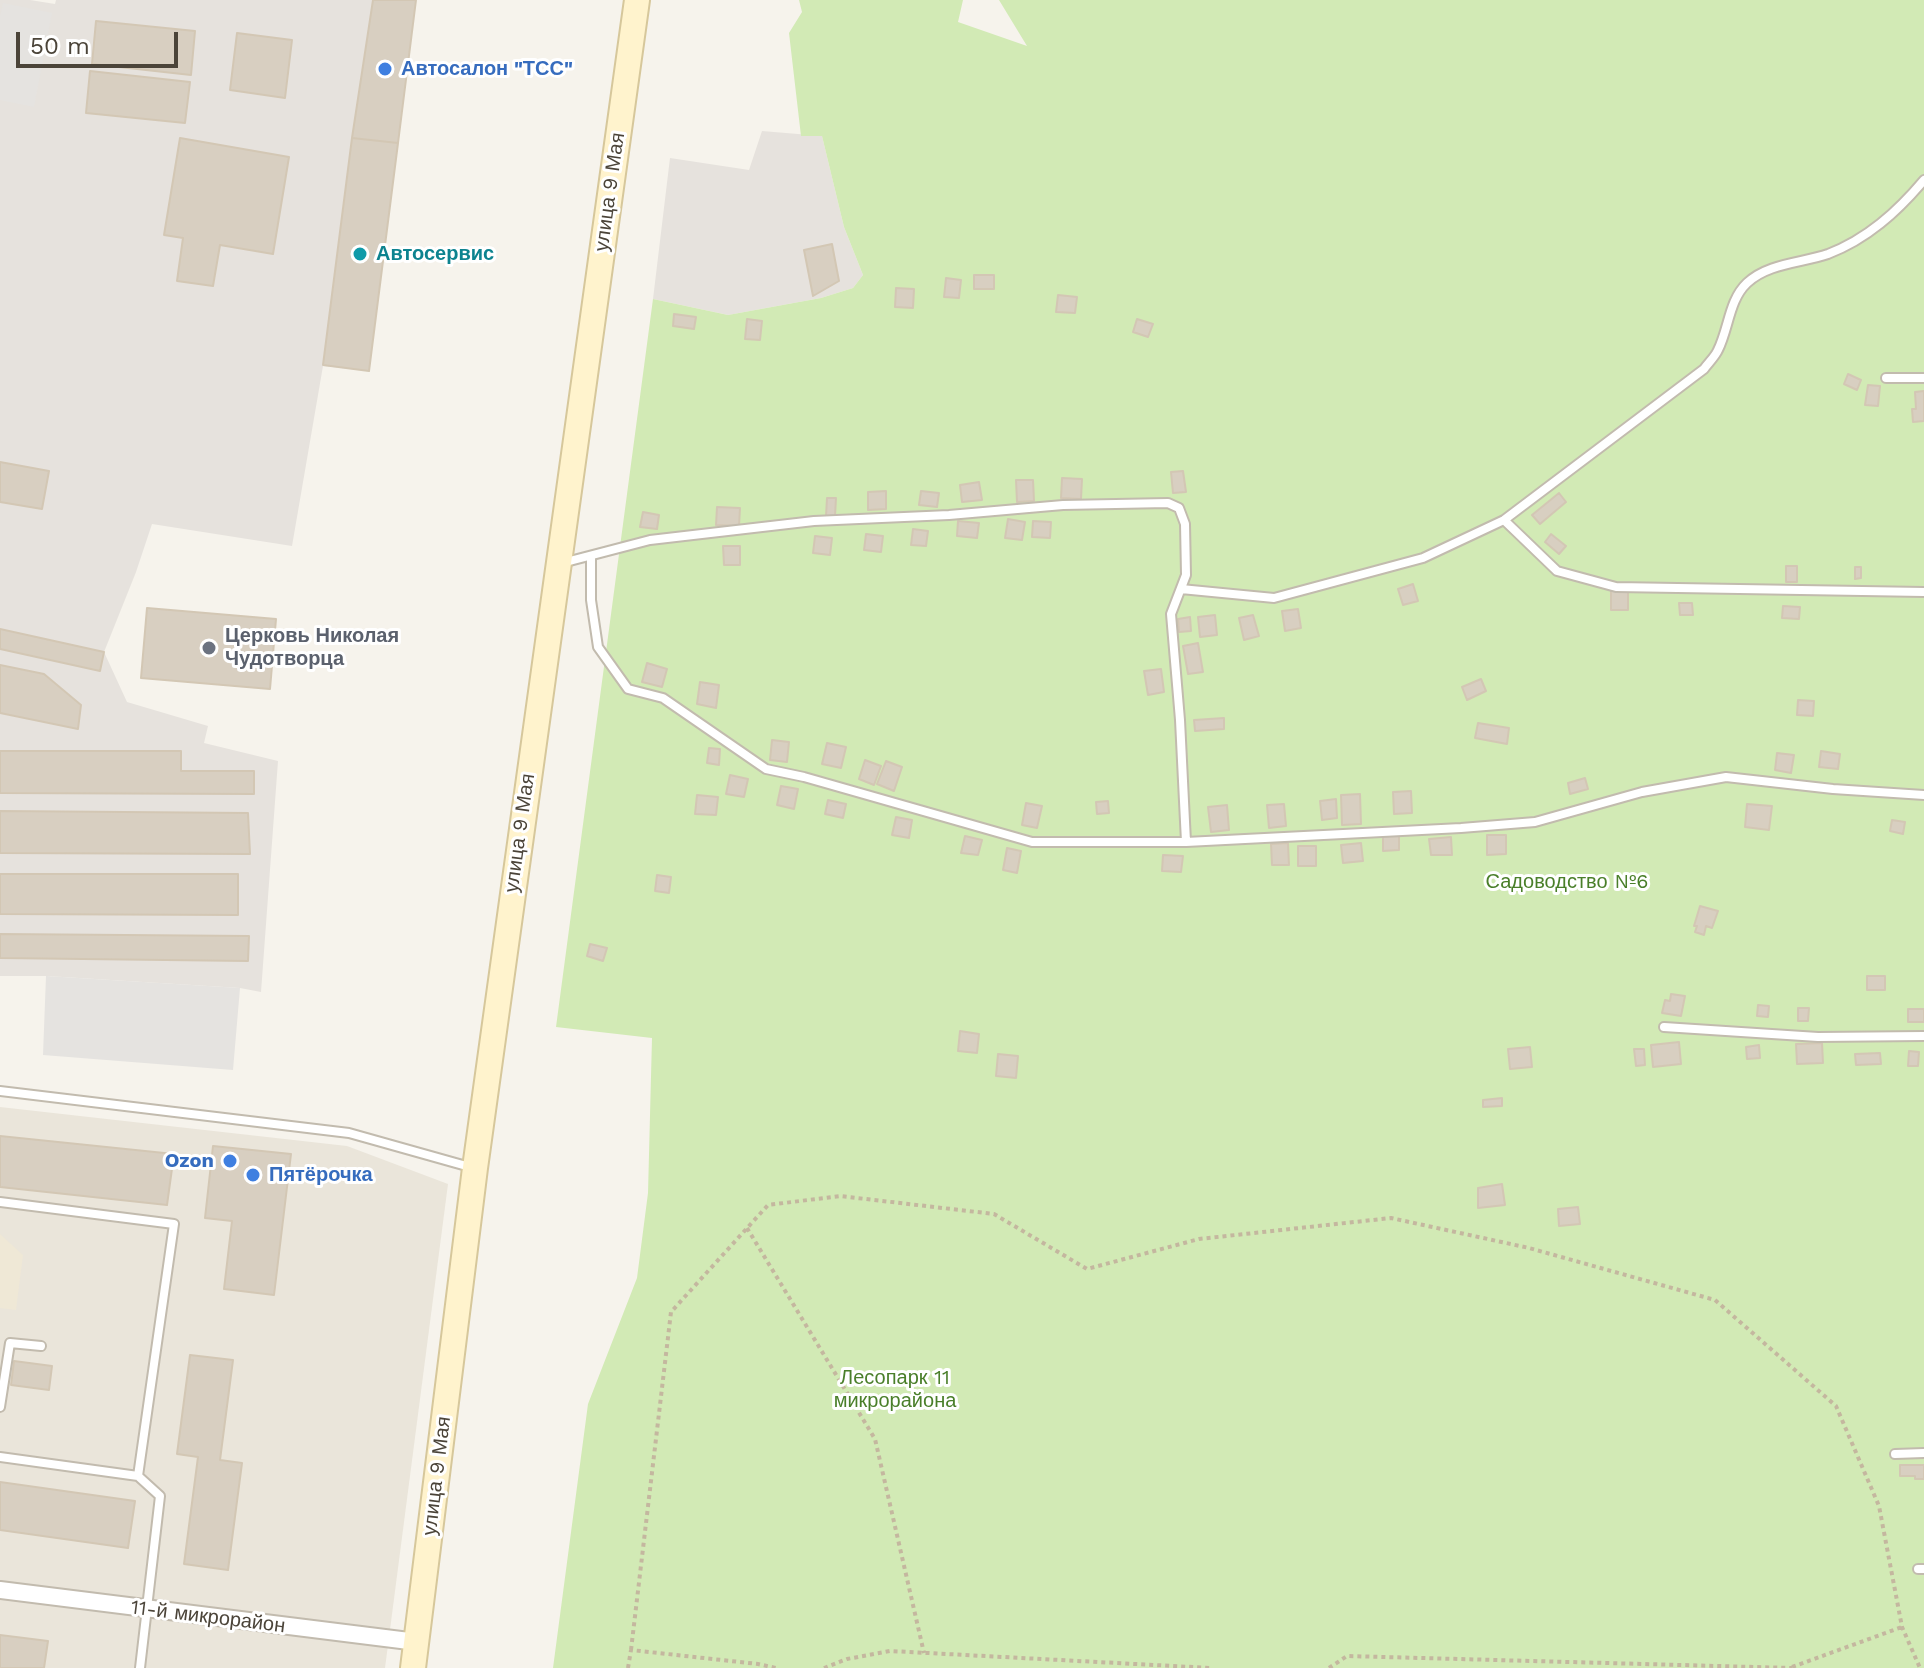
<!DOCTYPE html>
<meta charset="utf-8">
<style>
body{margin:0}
#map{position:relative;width:1924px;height:1668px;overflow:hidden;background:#f6f3ec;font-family:"Work Sans",sans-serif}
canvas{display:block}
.scale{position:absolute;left:16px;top:32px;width:162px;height:36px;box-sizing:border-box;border:4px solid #4b4439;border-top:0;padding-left:10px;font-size:24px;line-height:28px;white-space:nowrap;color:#4b4439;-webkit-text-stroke:6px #fff;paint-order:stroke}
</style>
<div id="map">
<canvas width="1924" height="1668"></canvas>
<div class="scale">50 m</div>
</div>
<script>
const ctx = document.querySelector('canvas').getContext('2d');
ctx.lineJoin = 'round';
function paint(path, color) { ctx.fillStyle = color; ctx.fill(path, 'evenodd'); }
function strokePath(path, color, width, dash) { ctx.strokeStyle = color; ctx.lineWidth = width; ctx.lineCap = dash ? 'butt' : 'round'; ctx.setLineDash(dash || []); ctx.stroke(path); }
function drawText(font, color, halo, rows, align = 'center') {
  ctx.font = font + ' "Work Sans",sans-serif'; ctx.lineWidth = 6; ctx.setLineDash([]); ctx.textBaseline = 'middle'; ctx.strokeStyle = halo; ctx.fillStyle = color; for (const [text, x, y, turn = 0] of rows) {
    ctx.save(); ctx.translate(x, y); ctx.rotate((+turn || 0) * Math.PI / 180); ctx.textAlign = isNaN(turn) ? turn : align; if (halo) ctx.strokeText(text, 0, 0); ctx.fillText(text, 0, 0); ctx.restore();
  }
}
const residential = new Path2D(`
 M 0,1107 L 347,1146 L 448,1184 L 385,1668 L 0,1668 Z`);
const industrial = new Path2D(`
 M 0,0 L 30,0 L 55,4 L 56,0 L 373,0 L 352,137 L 398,143 L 369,371 L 323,366 L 292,546 L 152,524 L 136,572 L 104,652 L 127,702 L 208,726 L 204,743 L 278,761 L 261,992 L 240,988 L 46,976 L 0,976 Z
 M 762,131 L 822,136 L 844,227 L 863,275 L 853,288 L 821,298 L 728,315 L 653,299 L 670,158 L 749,170 Z`);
const education = new Path2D(`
 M 0,1234 L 23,1255 L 16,1310 L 0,1308 Z`);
const green = new Path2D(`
 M 799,0 L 963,0 L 958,22 L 1027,46 L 999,0 L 1924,0 L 1924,1668 L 553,1668 L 588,1404 L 637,1278 L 648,1193 L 652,1038 L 556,1027 L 653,299 L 728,315 L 821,298 L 853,288 L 863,275 L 844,227 L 822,136 L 801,136 L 789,33 L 802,12 Z`);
const parking = new Path2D(`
 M 3,3 L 52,13 L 34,107 L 0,100 L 0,16 Z
 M 46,976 L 240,988 L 233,1070 L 43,1055 Z`);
const building = new Path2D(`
 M 373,0 L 416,0 L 398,143 L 352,138 Z
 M 96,21 L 195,31 L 191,75 L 92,64 Z
 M 237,33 L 292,40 L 285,98 L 230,90 Z
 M 90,71 L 190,82 L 185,123 L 86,113 Z
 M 180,138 L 289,157 L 273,254 L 220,245 L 213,286 L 177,281 L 183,238 L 164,235 Z
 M 352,138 L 398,143 L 369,371 L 323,365 Z
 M 832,244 L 839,281 L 813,296 L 804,250 Z
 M 974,275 L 994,275 L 994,289 L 974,289 Z
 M 946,278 L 961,280 L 959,298 L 944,297 Z
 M 896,288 L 914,289 L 913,308 L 895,307 Z
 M 1058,295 L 1077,297 L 1075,313 L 1056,312 Z
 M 674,314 L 696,317 L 694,329 L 673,326 Z
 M 747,319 L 762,321 L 760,340 L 745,339 Z
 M 1137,319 L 1153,324 L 1148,337 L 1133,332 Z
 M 1848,374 L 1861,380 L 1857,390 L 1844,384 Z
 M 1868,385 L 1880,386 L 1878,406 L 1865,405 Z
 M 1924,391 L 1924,421 L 1913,422 L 1912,409 L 1916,409 L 1915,392 Z
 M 0,462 L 49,471 L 42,509 L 0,502 Z
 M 1183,471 L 1186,492 L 1173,493 L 1171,472 Z
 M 1062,478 L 1082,479 L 1081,499 L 1061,498 Z
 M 1016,480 L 1033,480 L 1034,501 L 1017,502 Z
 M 979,482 L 982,500 L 962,502 L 960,485 Z
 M 886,491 L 886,509 L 868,510 L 868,492 Z
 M 921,491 L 939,493 L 937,507 L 919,505 Z
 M 1559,493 L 1566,502 L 1540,524 L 1532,515 Z
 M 827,498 L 836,498 L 835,516 L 826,516 Z
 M 717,507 L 740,508 L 739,526 L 716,525 Z
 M 643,512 L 659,515 L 657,529 L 640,527 Z
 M 1008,519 L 1025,522 L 1022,540 L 1005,538 Z
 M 958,521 L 979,523 L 977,538 L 957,536 Z
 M 1033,521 L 1051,522 L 1050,538 L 1032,537 Z
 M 913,529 L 928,531 L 926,546 L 911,545 Z
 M 866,534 L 883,536 L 881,552 L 864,550 Z
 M 1551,534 L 1566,546 L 1559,554 L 1545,542 Z
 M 815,536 L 832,538 L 830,555 L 813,553 Z
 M 723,546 L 740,546 L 740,565 L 724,565 Z
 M 1786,566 L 1797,566 L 1797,582 L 1786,582 Z
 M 1855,567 L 1861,567 L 1861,578 L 1855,579 Z
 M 1413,584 L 1418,601 L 1403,605 L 1398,589 Z
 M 1611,591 L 1628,591 L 1628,610 L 1611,610 Z
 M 1679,603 L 1692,603 L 1693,615 L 1680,615 Z
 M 1783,606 L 1800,607 L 1799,619 L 1782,618 Z
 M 147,608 L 276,619 L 270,689 L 141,678 Z
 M 1298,609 L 1301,628 L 1285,631 L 1282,611 Z
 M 1215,615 L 1217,635 L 1200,637 L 1198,617 Z
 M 1253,615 L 1259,636 L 1244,640 L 1239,618 Z
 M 1190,617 L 1191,631 L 1179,632 L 1178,619 Z
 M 0,629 L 104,652 L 100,671 L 0,649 Z
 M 1198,643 L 1203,672 L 1188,674 L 1183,646 Z
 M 647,663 L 667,669 L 662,687 L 642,682 Z
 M 0,665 L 44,674 L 81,705 L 78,729 L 0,713 Z
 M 1161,669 L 1164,692 L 1148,695 L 1144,671 Z
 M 1481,679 L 1486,691 L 1467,700 L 1462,687 Z
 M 700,682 L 719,685 L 716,708 L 697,704 Z
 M 1798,700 L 1814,701 L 1813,716 L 1797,715 Z
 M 1224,718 L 1224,729 L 1195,731 L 1194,720 Z
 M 1478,723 L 1509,728 L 1507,744 L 1475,738 Z
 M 772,740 L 789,742 L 787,762 L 770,760 Z
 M 827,743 L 846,747 L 841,768 L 822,764 Z
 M 709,748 L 720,749 L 719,765 L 707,763 Z
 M 0,751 L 181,751 L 181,771 L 254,771 L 254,794 L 0,793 Z
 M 1821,751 L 1840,754 L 1838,769 L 1819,767 Z
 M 1777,753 L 1794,755 L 1791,773 L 1775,770 Z
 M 865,760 L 881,766 L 874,785 L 859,779 Z
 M 886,761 L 902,767 L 894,791 L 877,784 Z
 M 730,775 L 748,779 L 744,797 L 726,794 Z
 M 1585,778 L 1588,789 L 1570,794 L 1568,783 Z
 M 781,786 L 798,789 L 794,809 L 777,805 Z
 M 1411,791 L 1412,813 L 1394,814 L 1393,792 Z
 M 1360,794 L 1361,824 L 1342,825 L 1341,795 Z
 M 697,795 L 718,797 L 716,815 L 695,814 Z
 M 1336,799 L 1337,818 L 1322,820 L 1320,801 Z
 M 828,800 L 846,804 L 843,818 L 825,814 Z
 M 1108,801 L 1109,813 L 1097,814 L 1096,802 Z
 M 1026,803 L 1042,806 L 1037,828 L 1022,825 Z
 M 1284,804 L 1286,826 L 1269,828 L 1267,805 Z
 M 1747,804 L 1772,806 L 1769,830 L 1745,827 Z
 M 1227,805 L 1229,830 L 1211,832 L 1208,807 Z
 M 0,811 L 248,813 L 250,854 L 0,853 Z
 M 896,817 L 912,820 L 909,838 L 892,835 Z
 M 1892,820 L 1905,822 L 1903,834 L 1890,831 Z
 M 1487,835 L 1506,835 L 1506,854 L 1487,855 Z
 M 965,836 L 982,840 L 978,855 L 961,853 Z
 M 1383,836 L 1399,836 L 1399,850 L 1383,851 Z
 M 1451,837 L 1452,855 L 1431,855 L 1429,839 Z
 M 1288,843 L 1289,865 L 1272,865 L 1271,844 Z
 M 1361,843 L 1363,861 L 1343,863 L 1341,845 Z
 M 1298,846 L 1316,846 L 1316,866 L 1298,866 Z
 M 1007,848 L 1021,851 L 1017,873 L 1003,870 Z
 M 1163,855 L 1183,856 L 1181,872 L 1162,871 Z
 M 0,874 L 238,874 L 238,915 L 0,914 Z
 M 657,875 L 671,877 L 669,893 L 655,891 Z
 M 1700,906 L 1718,911 L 1712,928 L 1706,926 L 1704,935 L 1695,932 L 1697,926 L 1694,926 Z
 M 0,934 L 249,936 L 248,961 L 0,958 Z
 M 590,944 L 607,948 L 603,961 L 587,956 Z
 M 1867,976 L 1885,976 L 1885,990 L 1867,990 Z
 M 1671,994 L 1685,996 L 1681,1016 L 1662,1013 L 1665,1000 L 1670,1001 Z
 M 1758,1005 L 1769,1006 L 1768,1017 L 1757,1016 Z
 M 1798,1008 L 1809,1008 L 1808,1021 L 1798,1021 Z
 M 1908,1009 L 1924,1009 L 1924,1022 L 1908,1022 Z
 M 960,1031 L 979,1034 L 977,1053 L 958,1051 Z
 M 1679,1042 L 1681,1064 L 1653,1067 L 1651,1045 Z
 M 1822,1043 L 1823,1063 L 1797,1064 L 1796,1044 Z
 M 1759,1045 L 1760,1058 L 1747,1059 L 1746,1047 Z
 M 1530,1047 L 1532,1067 L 1510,1069 L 1508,1049 Z
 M 1634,1049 L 1644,1049 L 1645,1065 L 1636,1066 Z
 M 1909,1051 L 1919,1052 L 1918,1066 L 1908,1066 Z
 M 1880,1053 L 1881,1064 L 1856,1065 L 1855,1054 Z
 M 998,1054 L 1018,1056 L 1016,1078 L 996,1076 Z
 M 1502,1098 L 1502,1106 L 1483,1107 L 1483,1100 Z
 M 0,1136 L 174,1154 L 167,1205 L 0,1187 Z
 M 213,1146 L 291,1154 L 274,1295 L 224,1289 L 232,1221 L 205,1218 Z
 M 1502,1184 L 1505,1205 L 1478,1208 L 1478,1188 Z
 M 1578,1207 L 1580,1224 L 1559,1226 L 1558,1209 Z
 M 190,1355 L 233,1360 L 220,1460 L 242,1463 L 228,1570 L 184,1564 L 198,1457 L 177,1454 Z
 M 14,1361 L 52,1366 L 49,1390 L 11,1385 Z
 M 1900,1465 L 1924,1465 L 1924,1479 L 1915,1479 L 1915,1476 L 1900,1476 Z
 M 0,1482 L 135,1501 L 128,1548 L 0,1530 Z
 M 0,1635 L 48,1641 L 44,1668 L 0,1668 Z`);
const path = new Path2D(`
 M 747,1228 L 875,1439 L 924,1653
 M 631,1650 L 671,1312 L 768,1205 L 840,1196 L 994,1214 L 1087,1269 L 1199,1239 L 1391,1218 L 1529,1248 L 1715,1300 L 1836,1406 L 1879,1506 L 1902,1627 L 1920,1668
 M 1792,1667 L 1902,1627
 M 628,1668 L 631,1650 L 758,1664 L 776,1668
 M 824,1668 L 847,1659 L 890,1651 L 1211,1668
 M 1329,1668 L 1347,1656 L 1792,1668`);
const service = new Path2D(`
 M 1886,378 L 1924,378
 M 1504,520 L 1557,571 L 1616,587 L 1924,592
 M 591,557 L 591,600 L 598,647 L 628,689 L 663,698 L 766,769 L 804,777 L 1032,842 L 1186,842
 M 562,563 L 650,540 L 814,521 L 949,515 L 1063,505 L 1168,503 L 1179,508 L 1185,524 L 1186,575 L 1171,614 L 1180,720 L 1186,842 L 1461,828 L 1535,822 L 1642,792 L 1726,777 L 1833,789 L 1924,795
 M 1181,589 L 1274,598 L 1423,558 L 1504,520 L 1704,369 C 1708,363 1715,357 1718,350 C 1729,328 1729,300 1747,283 C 1768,263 1802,263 1828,254 C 1867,239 1897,212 1924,180
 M 1664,1027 L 1818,1037 L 1924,1036
 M 0,1091 L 349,1133 L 470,1167
 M 0,1202 L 174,1224 L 138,1476
 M 0,1407 L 10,1343 L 41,1346
 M 1895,1454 L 1924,1453
 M 0,1457 L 138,1476 L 160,1496 L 140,1668
 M 1918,1569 L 1924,1569`);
const minor = new Path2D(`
 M 0,1590 L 417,1642`);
const secondary = new Path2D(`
 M 413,1668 L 475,1168 L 637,0`);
const markers = [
 [385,69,8,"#3f7fe0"],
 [360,254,8,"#0f9aa8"],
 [209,648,8,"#6b7280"],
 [230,1161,8,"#3f7fe0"],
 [253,1175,8,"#3f7fe0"]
];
const shopNames = [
 ["Автосалон \"ТСС\"",401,69],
 ["Ozon",214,1161,"right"],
 ["Пятёрочка",269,1175]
];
const streetNames = [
 ["улица 9 Мая",610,192,-82],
 ["улица 9 Мая",520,833,-82],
 ["улица 9 Мая",437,1476,-83],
 ["11-й микрорайон",208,1617,7]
];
const cultureNames = [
 ["Автосервис",376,254]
];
const worshipNames = [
 ["Церковь Николая",225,636],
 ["Чудотворца",225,659]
];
const parkNames = [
 ["Садоводство №6",1567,882],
 ["Лесопарк 11",895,1378],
 ["микрорайона",895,1401]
];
paint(residential, '#eae5da');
paint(industrial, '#e6e2dd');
paint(education, '#efe8d6');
paint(green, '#d2eab5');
paint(parking, '#e5e3e0');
paint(building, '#d8cfc1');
strokePath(building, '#d3c7b4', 2);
strokePath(service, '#c2bbae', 12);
strokePath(minor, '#c2bbae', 20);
strokePath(secondary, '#d6c79b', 28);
strokePath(path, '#c4b79f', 4, [4, 4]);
strokePath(service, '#fff', 8);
strokePath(minor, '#fff', 16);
strokePath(secondary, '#fff3cd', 24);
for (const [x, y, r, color] of markers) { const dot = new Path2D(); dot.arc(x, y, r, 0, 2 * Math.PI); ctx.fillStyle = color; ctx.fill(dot); strokePath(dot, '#fff', 3); }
drawText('bold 20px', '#366cbe', '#fff', shopNames, 'left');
drawText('20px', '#4b4439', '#fff', streetNames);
drawText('bold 20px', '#0d838f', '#fff', cultureNames, 'left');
drawText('bold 20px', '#5b616d', '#fff', worshipNames, 'left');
drawText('20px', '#4a7f2a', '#fff', parkNames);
</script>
